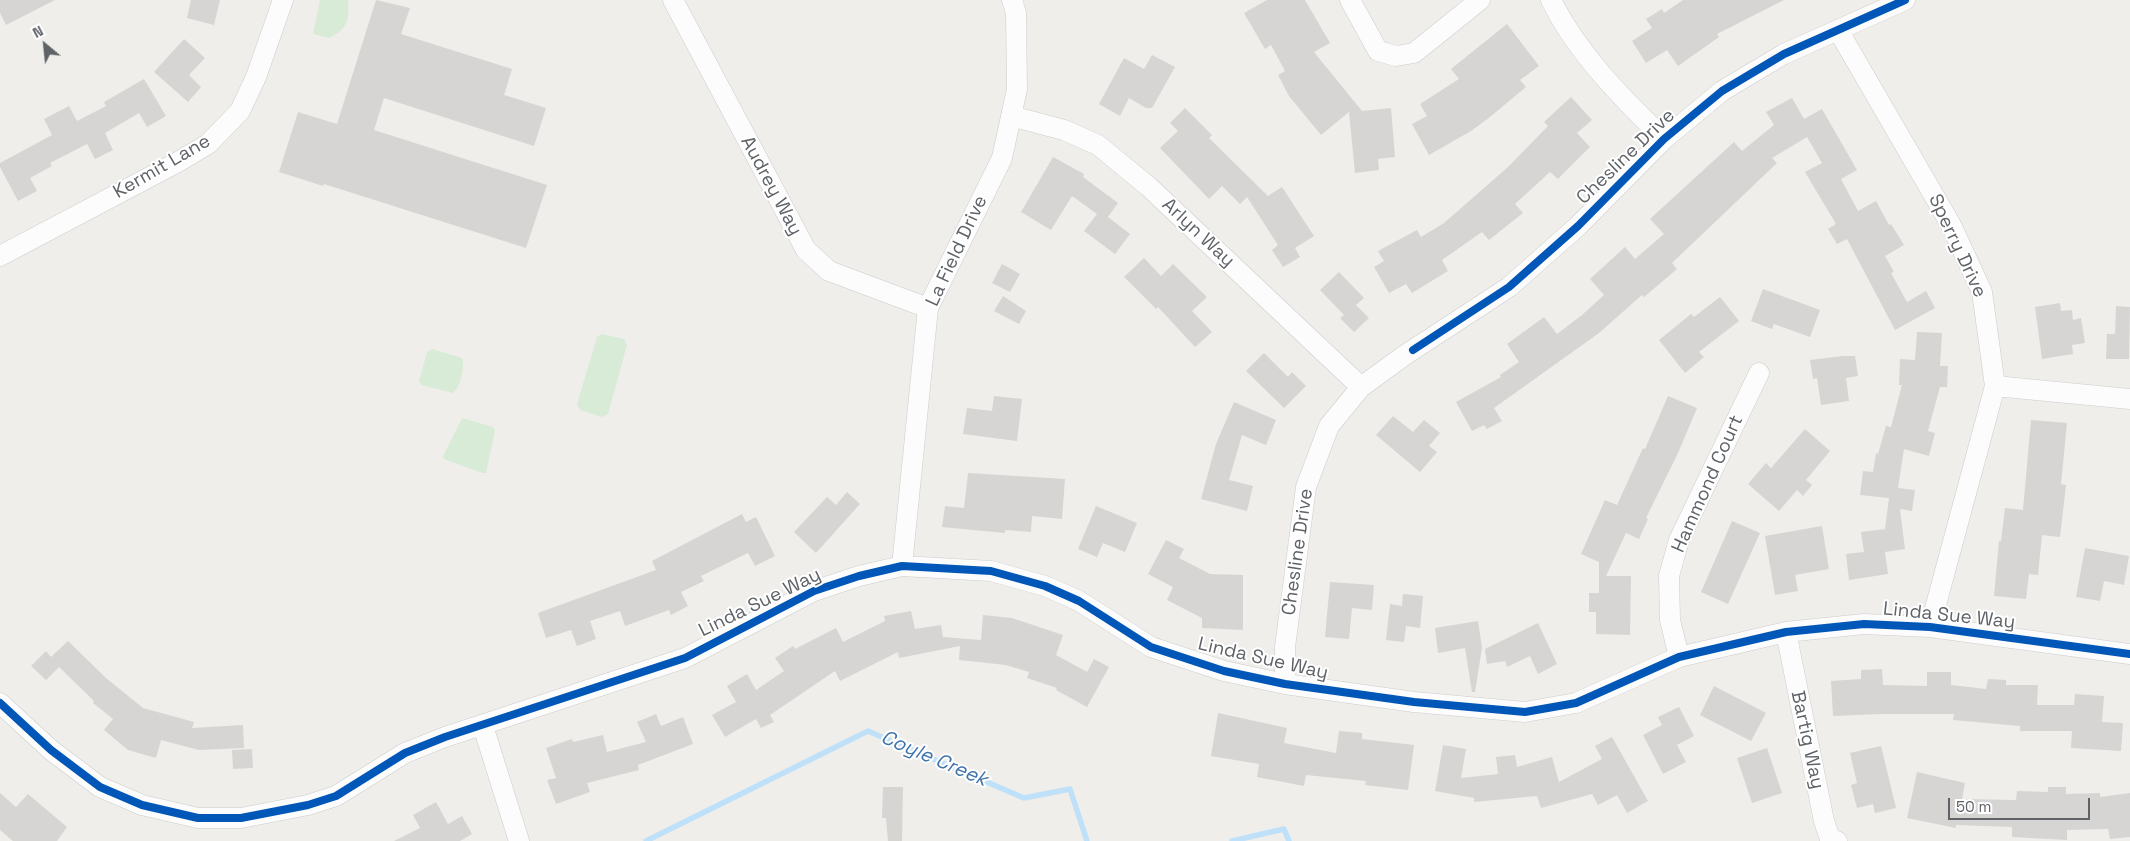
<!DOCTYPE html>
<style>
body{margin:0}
#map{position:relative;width:2130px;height:841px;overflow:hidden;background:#efeeea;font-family:"Space Grotesk",sans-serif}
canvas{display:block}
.north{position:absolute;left:20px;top:20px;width:50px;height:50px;-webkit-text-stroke:4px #fff;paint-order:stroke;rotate:332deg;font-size:14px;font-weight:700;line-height:20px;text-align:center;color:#5f6368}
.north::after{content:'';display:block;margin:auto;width:18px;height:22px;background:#5f6368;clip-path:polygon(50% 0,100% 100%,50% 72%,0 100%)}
.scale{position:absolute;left:1948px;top:798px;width:142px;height:22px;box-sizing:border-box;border:2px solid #5f6368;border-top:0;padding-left:6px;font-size:15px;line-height:18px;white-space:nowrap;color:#5f6368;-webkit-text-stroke:4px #fff;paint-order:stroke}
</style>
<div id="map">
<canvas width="2130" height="841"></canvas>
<div class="north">N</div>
<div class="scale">50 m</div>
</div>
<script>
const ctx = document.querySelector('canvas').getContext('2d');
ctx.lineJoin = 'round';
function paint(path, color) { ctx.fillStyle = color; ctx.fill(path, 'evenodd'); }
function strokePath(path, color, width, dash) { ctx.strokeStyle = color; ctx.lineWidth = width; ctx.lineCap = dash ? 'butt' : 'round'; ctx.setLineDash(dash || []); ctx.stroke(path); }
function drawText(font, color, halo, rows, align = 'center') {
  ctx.font = font + ' "Space Grotesk",sans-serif'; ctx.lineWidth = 4; ctx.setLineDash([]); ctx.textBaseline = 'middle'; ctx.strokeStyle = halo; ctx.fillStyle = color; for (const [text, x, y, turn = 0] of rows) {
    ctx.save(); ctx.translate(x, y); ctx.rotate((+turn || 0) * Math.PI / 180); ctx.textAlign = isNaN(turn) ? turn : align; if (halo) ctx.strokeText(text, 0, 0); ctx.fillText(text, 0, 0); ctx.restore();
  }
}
const green = new Path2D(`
 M 320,0 L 348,0 C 349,19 349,29 329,38 L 313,34 Z
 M 602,334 L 624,339 L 627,345 L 608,414 L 602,417 L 580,410 L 577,404 L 597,337 Z
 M 432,349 L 462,358 C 465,368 461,386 453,393 L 422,385 L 419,382 L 427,352 Z
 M 462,418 L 493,427 L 495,431 L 486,473 L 482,473 L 444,459 L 443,456 Z`);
const stream = new Path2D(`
 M 646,841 L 868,731 L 1024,798 L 1070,789 L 1087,841
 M 1232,841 L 1284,829 L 1289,841`);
const building = new Path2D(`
 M 0,0 L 55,0 L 6,25 L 0,13 Z
 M 191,0 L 220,0 L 214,25 L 187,18 Z
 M 376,0 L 410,8 L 401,34 L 512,69 L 504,95 L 546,108 L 534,146 L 384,98 L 374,130 L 547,185 L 526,248 L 324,184 L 323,186 L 279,172 L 298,112 L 337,124 Z
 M 1267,0 L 1305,0 L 1330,43 L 1314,52 L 1362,111 L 1391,108 L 1395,157 L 1378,159 L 1379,170 L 1355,173 L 1349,112 L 1321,135 L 1289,96 L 1278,75 L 1285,71 L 1271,45 L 1265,49 L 1244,13 Z
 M 1683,0 L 1784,0 L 1717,34 L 1719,37 L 1678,66 L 1667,50 L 1646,63 L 1632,41 L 1652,28 L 1646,19 L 1662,9 L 1664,13 Z
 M 1507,24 L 1539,66 L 1520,80 L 1526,87 L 1490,117 L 1471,131 L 1429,155 L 1412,124 L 1427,116 L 1420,104 L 1459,79 L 1451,69 Z
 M 184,39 L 205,58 L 189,75 L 201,87 L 188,102 L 154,72 Z
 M 1152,55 L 1175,67 L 1152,108 L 1146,108 L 1129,98 L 1120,116 L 1099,104 L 1124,58 L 1144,69 Z
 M 144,79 L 166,116 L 147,127 L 139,113 L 105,133 L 113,150 L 95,159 L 87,144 L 50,163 L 52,166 L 30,178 L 37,191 L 18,201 L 0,167 L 0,163 L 52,135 L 44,119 L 69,106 L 77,121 L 106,106 L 104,102 Z
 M 1571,97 L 1592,120 L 1577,133 L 1590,147 L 1558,179 L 1550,172 L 1515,204 L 1523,213 L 1489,240 L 1482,232 L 1442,260 L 1448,271 L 1412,293 L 1406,284 L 1389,293 L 1374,267 L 1384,261 L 1378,251 L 1417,230 L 1421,237 L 1444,223 L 1508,167 L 1548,126 L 1544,122 Z
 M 1792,98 L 1804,119 L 1822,109 L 1857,170 L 1841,179 L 1858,211 L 1876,201 L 1889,225 L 1891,224 L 1904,245 L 1885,256 L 1894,272 L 1891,273 L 1907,302 L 1926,291 L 1935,308 L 1895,330 L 1847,239 L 1837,244 L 1828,229 L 1836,224 L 1805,172 L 1822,163 L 1807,137 L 1772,158 L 1777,163 L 1672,263 L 1677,269 L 1644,297 L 1642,295 L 1599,333 L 1494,408 L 1502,421 L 1487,429 L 1484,425 L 1472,431 L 1456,402 L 1501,377 L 1500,375 L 1519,362 L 1507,344 L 1544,317 L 1557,334 L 1582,315 L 1604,295 L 1590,279 L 1625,247 L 1635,259 L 1664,234 L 1650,219 L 1734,142 L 1742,151 L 1774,125 L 1766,112 Z
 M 1185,108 L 1212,135 L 1209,138 L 1268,196 L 1282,187 L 1314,236 L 1295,248 L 1300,257 L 1283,267 L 1272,250 L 1278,245 L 1247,197 L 1240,204 L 1222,186 L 1209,199 L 1160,148 L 1178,131 L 1170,123 Z
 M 1053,157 L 1084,174 L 1083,177 L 1118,203 L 1108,217 L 1130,234 L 1115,254 L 1084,231 L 1097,214 L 1072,196 L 1051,230 L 1021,212 Z
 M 1144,258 L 1161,276 L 1173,264 L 1207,297 L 1192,311 L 1212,332 L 1195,347 L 1158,307 L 1156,309 L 1124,277 Z
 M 1002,264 L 1020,274 L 1010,292 L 992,283 Z
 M 1339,272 L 1364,298 L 1356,305 L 1369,318 L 1354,332 L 1340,318 L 1344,315 L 1320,290 Z
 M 1763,289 L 1820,310 L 1810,337 L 1774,324 L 1772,329 L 1751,321 Z
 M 1003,296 L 1026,311 L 1019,324 L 994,311 Z
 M 1720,297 L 1739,321 L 1699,352 L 1704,357 L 1685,373 L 1659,340 L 1691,314 L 1694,317 Z
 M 2060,303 L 2061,311 L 2072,310 L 2073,320 L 2081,318 L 2085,343 L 2072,345 L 2073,354 L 2042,359 L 2035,307 Z
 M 2116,306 L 2130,307 L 2129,359 L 2106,359 L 2107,334 L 2115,334 Z
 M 1917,332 L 1942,333 L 1940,366 L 1948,366 L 1947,387 L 1940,387 L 1928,431 L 1935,433 L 1929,456 L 1904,449 L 1898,488 L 1915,490 L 1912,511 L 1900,509 L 1905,549 L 1885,552 L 1888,574 L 1849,580 L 1846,554 L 1864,552 L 1861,532 L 1885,529 L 1889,498 L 1860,495 L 1863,471 L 1873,472 L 1876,453 L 1878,454 L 1886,426 L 1891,427 L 1902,385 L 1899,385 L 1900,359 L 1915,360 Z
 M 1264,353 L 1288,377 L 1292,372 L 1306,386 L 1284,408 L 1246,371 Z
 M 1843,356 L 1855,356 L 1858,376 L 1846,378 L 1849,401 L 1821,405 L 1817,378 L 1813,379 L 1810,360 Z
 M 994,396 L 1022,399 L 1017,441 L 963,434 L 967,408 L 992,411 Z
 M 1668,396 L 1697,408 L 1678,453 L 1646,518 L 1648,519 L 1639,539 L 1626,533 L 1606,576 L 1631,576 L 1630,635 L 1596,634 L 1596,612 L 1589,612 L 1589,593 L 1599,593 L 1599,562 L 1581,554 L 1605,500 L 1617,505 L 1643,448 L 1645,449 Z
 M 1234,402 L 1276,420 L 1266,445 L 1242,435 L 1229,480 L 1253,486 L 1247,511 L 1201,499 L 1216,444 Z
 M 1393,416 L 1413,432 L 1424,420 L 1440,433 L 1429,446 L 1437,452 L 1420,472 L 1376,435 Z
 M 2031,420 L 2067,423 L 2061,484 L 2066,485 L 2060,537 L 2042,535 L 2038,575 L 2029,574 L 2026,599 L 1994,596 L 1999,541 L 2001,541 L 2005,508 L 2023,510 Z
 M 1805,429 L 1830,451 L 1806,480 L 1812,485 L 1803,496 L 1797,490 L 1779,511 L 1748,484 L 1766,463 L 1771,468 Z
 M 968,473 L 1065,479 L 1062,519 L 1032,516 L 1031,532 L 1005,530 L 1005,533 L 942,527 L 945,506 L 964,508 Z
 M 847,492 L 860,504 L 816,553 L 794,532 L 827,497 L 836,505 Z
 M 1096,506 L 1137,523 L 1125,552 L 1103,543 L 1097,557 L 1078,549 Z
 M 742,514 L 746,522 L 756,517 L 775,556 L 755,566 L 748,553 L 701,576 L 704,581 L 681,592 L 688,606 L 671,615 L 669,610 L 625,626 L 620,611 L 590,621 L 596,639 L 577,646 L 571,630 L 546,638 L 538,613 L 656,570 L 652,561 Z
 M 1732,521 L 1760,533 L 1728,604 L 1701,592 Z
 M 1822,526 L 1829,569 L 1795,575 L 1798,591 L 1775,595 L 1765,536 Z
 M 1166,540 L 1184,549 L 1179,558 L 1210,574 L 1243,575 L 1243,630 L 1202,628 L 1202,618 L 1167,600 L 1173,587 L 1148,574 Z
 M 2085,548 L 2129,556 L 2124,585 L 2104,581 L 2100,601 L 2076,597 Z
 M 1330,582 L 1374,585 L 1372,610 L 1352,608 L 1349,639 L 1325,637 Z
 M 1403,594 L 1423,596 L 1420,628 L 1406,626 L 1404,642 L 1386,640 L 1390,604 L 1402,606 Z
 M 911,611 L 915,629 L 941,625 L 943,637 L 981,640 L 983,615 L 1012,618 L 1063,635 L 1056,655 L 1087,672 L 1094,659 L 1109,667 L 1087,707 L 1056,690 L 1057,688 L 1027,678 L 1029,672 L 1006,665 L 959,660 L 960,646 L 899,658 L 898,652 L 840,681 L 835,671 L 770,715 L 774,722 L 761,728 L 756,719 L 725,737 L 712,715 L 736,702 L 727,686 L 747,674 L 756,690 L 784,671 L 775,658 L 793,646 L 795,649 L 836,628 L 843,642 L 885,621 L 884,616 Z
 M 1478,621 L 1482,648 L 1475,692 L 1472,692 L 1465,648 L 1438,653 L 1435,628 Z
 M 1538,623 L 1557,664 L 1538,674 L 1530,656 L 1507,667 L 1505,661 L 1487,664 L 1485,649 Z
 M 68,641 L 106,678 L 143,708 L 194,722 L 192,728 L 243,725 L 244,748 L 199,750 L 161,740 L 156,758 L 128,750 L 104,730 L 113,719 L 93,703 L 94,701 L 59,667 L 46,680 L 31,666 L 46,651 L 51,657 Z
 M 1882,669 L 1883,685 L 1927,686 L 1927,672 L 1951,672 L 1951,685 L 1986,689 L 1988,679 L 2006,680 L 2006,685 L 2038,685 L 2037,705 L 2074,705 L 2075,694 L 2104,696 L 2102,722 L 2123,723 L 2121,751 L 2071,748 L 2072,731 L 2020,731 L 2020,726 L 1953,720 L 1954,714 L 1881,714 L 1833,716 L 1831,681 L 1861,679 L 1861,670 Z
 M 1714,686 L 1766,713 L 1751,741 L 1700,715 Z
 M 1679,707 L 1694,736 L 1677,745 L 1686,762 L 1663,774 L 1643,735 L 1662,725 L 1658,717 Z
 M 1218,713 L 1287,728 L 1284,743 L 1336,753 L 1339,731 L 1362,733 L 1362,739 L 1414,745 L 1408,790 L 1365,785 L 1366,781 L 1306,775 L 1304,786 L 1257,777 L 1259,764 L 1211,756 Z
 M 656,714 L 661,726 L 683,717 L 693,744 L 638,765 L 639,770 L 587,783 L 590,792 L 556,804 L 547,780 L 556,778 L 546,748 L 572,739 L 573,742 L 603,735 L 607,752 L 646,742 L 637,722 Z
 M 1612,737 L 1648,801 L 1627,813 L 1617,795 L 1598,805 L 1592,794 L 1541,808 L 1537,796 L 1474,802 L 1474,798 L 1435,791 L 1443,745 L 1466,749 L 1461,778 L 1498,774 L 1496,757 L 1515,755 L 1517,767 L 1552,757 L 1559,782 L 1602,759 L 1595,746 Z
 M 1881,746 L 1896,808 L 1875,813 L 1873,804 L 1857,808 L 1851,785 L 1857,783 L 1850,753 Z
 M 1767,748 L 1782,793 L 1752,803 L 1737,758 Z
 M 252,749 L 253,768 L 233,769 L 232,750 Z
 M 1917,772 L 1965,783 L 1962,799 L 2016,800 L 2017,791 L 2048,792 L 2048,787 L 2066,787 L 2066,794 L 2100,793 L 2100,797 L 2130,793 L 2130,837 L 2110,839 L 2108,829 L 2067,830 L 2067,840 L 2012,837 L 2012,827 L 1956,825 L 1956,828 L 1907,818 Z
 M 883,787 L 903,787 L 902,841 L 888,841 L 886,818 L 882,818 Z
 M 0,793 L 16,807 L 28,794 L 67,827 L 57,841 L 13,841 L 0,830 Z
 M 436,802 L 448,824 L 462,816 L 472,834 L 460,841 L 394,841 L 420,828 L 413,815 Z`);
const street = new Path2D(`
 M 673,0 L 806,250 L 829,271 L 928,308
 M 1350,0 L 1378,51 L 1396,56 L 1414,53 L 1480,0
 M 1551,0 C 1577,53 1622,98 1664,139
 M 1838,30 L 1951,225 L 1982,292 L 1995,386 L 1930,627
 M 1011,116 L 1064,130 L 1098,145 L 1149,187 L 1361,387
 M 0,256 L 178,162 L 208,144 L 240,111 L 256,77 L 283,0
 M 1995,386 L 2130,399
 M 902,566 L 928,308 L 1002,158 L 1017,89 L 1016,13 L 1012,0
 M 1786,632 L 1824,821 L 1830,839 L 1837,841
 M 1679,657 L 1670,620 L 1669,576 L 1679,540 L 1759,373
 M 1285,684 L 1285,647 L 1306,487 L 1329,426 L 1361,387 L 1405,355 L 1509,287 L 1578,226 L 1664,139 L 1722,91 L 1784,54 L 1905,0
 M 0,703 L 51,750 L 100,787 L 142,805 L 198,818 L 241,818 L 308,805 L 336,796 L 405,753 L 445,737 L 685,658 L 814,591 L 859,576 L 902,566 L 991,571 L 1045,586 L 1079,601 L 1151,647 L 1224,671 L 1285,684 L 1414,702 L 1525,712 L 1576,703 L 1679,657 L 1786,632 L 1864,624 L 1930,627 L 2130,654
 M 483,726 L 519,841`);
const cycleway = new Path2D(`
 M 1413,350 L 1509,287 L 1578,226 L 1664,139 L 1722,91 L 1784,54 L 1905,0
 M 0,703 L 51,750 L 100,787 L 142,805 L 198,818 L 241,818 L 308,805 L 336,796 L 405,753 L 445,737 L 685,658 L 814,591 L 859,576 L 902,566 L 991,571 L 1045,586 L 1079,601 L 1151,647 L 1224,671 L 1285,684 L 1414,702 L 1525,712 L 1576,703 L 1679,657 L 1786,632 L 1864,624 L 1930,627 L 2130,654`);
const streetNames = [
 ["Chesline Drive",1626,157,-44],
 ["Kermit Lane",162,167,-30],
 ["Audrey Way",771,186,62],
 ["Arlyn Way",1198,233,43],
 ["Sperry Drive",1957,246,65],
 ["La Field Drive",957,251,-65],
 ["Hammond Court",1708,484,-66],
 ["Chesline Drive",1298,552,-82],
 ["Linda Sue Way",760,603,-26],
 ["Linda Sue Way",1949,616,6],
 ["Linda Sue Way",1263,659,13],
 ["Bartig Way",1807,740,78]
];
const waterNames = [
 ["Coyle Creek",934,759,23]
];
paint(green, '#d8ebd6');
strokePath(stream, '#bfe0f9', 5.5);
paint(building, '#d6d5d3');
strokePath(street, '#cbcccc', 21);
strokePath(street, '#fdfcfc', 20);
strokePath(cycleway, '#0057b8', 8);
drawText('19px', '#5f6368', '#fff', streetNames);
drawText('italic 20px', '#4174aa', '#fff', waterNames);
</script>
